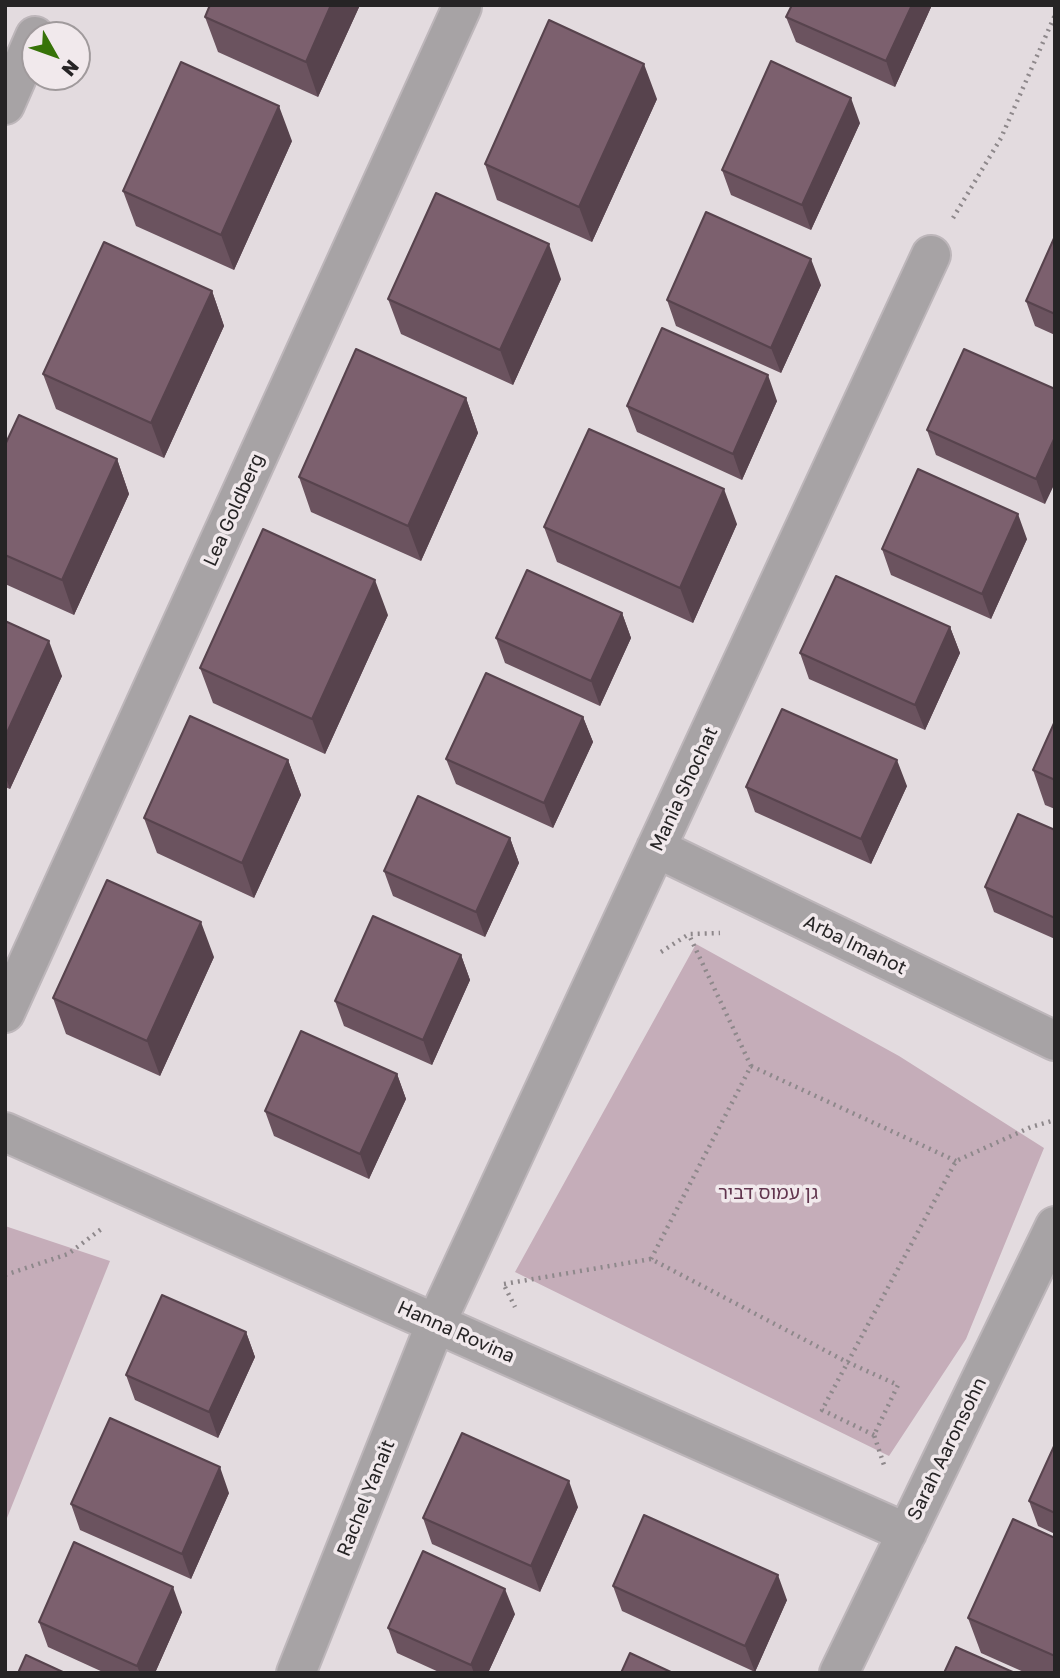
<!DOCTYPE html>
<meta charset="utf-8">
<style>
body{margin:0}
#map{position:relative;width:1060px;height:1678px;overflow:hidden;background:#e3dbdf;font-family:"Golos Text",sans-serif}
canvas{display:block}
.frame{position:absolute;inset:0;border:7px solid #262425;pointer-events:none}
.north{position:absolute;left:21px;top:21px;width:70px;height:70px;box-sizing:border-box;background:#f1e9ec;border:2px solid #a09a9c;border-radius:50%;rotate:130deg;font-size:19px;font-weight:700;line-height:28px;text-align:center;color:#262425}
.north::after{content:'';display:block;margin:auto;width:24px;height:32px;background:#377308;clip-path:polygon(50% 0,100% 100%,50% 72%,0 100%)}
</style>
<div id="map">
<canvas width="1060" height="1678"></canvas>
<div class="frame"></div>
<div class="north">N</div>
</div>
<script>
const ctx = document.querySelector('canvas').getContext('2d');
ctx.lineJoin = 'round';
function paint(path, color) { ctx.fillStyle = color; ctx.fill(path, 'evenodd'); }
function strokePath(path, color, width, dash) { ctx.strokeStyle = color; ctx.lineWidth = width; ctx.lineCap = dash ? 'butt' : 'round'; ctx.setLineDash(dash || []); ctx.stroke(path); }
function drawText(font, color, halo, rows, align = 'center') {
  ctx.font = font + ' "Golos Text","Noto Sans Hebrew",sans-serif'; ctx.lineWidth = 7; ctx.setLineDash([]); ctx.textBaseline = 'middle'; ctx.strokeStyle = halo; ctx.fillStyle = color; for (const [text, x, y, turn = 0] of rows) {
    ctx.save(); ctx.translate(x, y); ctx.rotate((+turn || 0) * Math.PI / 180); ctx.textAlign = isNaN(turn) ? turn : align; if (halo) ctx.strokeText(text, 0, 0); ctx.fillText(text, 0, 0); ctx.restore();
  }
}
const green = new Path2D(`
 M 696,944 L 899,1056 L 1044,1148 L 966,1339 L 889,1456 L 515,1272 Z
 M 5,1226 L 110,1261 L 5,1523 Z`);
const path = new Path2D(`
 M 953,218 L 1001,138 L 1055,15
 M 661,952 L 689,934 L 720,933
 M 751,1066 L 956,1161
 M 651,1259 L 751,1066 L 689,935
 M 5,1275 L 68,1254 L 104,1227
 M 504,1284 L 651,1259 L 847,1362 L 898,1385 L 874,1435 L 885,1468
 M 505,1287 L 515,1307
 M 874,1435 L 822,1410 L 956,1161 L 1031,1127 L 1055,1120`);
const minor = new Path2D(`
 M 5,105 L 35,36
 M 656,848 L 1055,1041
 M 5,1013 L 462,7
 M 5,1132 L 907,1533
 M 296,1673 L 436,1323 L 931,255
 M 839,1673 L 1055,1226`);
const wall = new Path2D(`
 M 210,5 L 360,5 L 318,97 L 218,52 L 205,17 Z
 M 932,5 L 895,87 L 796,42 L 786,17 Z
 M 657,99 L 592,242 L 497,200 L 485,164 Z
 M 860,123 L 811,230 L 731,195 L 722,170 Z
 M 292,141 L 234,270 L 136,226 L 123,191 Z
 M 1055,236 L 1055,335 L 1035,326 L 1026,301 Z
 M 561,279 L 513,385 L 401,334 L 388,299 Z
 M 821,285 L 781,373 L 676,326 L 667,300 Z
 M 212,291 L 224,326 L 164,458 L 56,409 L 43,374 Z
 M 1055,389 L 1045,504 L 936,455 L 927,430 Z
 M 466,398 L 478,433 L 421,561 L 311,512 L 299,477 Z
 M 777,401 L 742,480 L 637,432 L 627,406 Z
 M 5,445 L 117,459 L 129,494 L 74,615 L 5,584 Z
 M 737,524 L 693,623 L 557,562 L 544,527 Z
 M 1027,539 L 991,619 L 891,575 L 882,549 Z
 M 622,613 L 631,638 L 600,706 L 505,663 L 496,638 Z
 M 388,615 L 325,754 L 213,703 L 200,668 Z
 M 5,621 L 62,676 L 10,789 L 5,787 Z
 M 950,627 L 960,653 L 925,730 L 809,679 L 800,653 Z
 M 583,717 L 593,742 L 553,828 L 456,784 L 446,759 Z
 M 1055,721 L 1055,809 L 1045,805 L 1033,770 Z
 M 288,760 L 301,795 L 254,898 L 157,853 L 144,818 Z
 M 907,786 L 871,864 L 755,812 L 746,787 Z
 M 1055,830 L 1055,939 L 994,912 L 985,887 Z
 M 510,838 L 519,863 L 485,937 L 393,896 L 384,871 Z
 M 461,955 L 470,980 L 432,1065 L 344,1026 L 335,1001 Z
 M 214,957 L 160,1076 L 66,1034 L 53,998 Z
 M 397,1074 L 406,1099 L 369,1179 L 274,1136 L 265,1111 Z
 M 246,1332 L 255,1357 L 218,1438 L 135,1400 L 126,1375 Z
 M 1055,1444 L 1055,1534 L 1038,1526 L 1029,1501 Z
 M 229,1493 L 191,1579 L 80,1530 L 71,1504 Z
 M 578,1507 L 540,1592 L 432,1544 L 423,1518 Z
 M 1055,1538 L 1055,1673 L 1026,1673 L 981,1653 L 968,1618 Z
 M 613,1586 L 787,1600 L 755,1672 L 622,1611 Z
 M 182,1612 L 155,1673 L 105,1673 L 48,1647 L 39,1622 Z
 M 515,1614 L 488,1673 L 441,1673 L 397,1653 L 388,1628 Z`);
const shadedWall = new Path2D(`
 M 331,5 L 360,5 L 318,97 L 306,62 Z
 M 912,5 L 932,5 L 895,87 L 886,61 Z
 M 644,64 L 657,99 L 592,242 L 579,207 Z
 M 851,98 L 860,123 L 811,230 L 802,205 Z
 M 279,106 L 292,141 L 234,270 L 221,235 Z
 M 549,244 L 561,279 L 513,385 L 500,350 Z
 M 811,259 L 821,285 L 781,373 L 771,348 Z
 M 212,291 L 224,326 L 164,458 L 151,423 Z
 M 768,375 L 777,401 L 742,480 L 733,454 Z
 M 466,398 L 478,433 L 421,561 L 408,526 Z
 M 1055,437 L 1055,483 L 1045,504 L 1036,479 Z
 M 117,459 L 129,494 L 74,615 L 62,580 Z
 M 724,489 L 737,524 L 693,623 L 680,588 Z
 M 1018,514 L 1027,539 L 991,619 L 982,594 Z
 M 375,580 L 388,615 L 325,754 L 312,719 Z
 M 622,613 L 631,638 L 600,706 L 591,681 Z
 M 950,627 L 960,653 L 925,730 L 915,705 Z
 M 49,641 L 62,676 L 10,789 L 5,775 L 5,737 Z
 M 583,717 L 593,742 L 553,828 L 544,803 Z
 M 288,760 L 301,795 L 254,898 L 242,863 Z
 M 897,760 L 907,786 L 871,864 L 861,839 Z
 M 510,838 L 519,863 L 485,937 L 476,912 Z
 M 201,922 L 214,957 L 160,1076 L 147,1041 Z
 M 461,955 L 470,980 L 432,1065 L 423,1040 Z
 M 397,1074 L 406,1099 L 369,1179 L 360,1154 Z
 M 246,1332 L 255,1357 L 218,1438 L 209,1412 Z
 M 220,1467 L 229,1493 L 191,1579 L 182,1554 Z
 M 569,1481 L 578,1507 L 540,1592 L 531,1566 Z
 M 778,1575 L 787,1600 L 755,1672 L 745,1646 Z
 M 173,1587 L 182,1612 L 155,1673 L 140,1673 L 137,1666 Z
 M 505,1589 L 515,1614 L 488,1673 L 474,1673 L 471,1665 Z`);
const building = new Path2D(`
 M 210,5 L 331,5 L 306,62 L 205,17 Z
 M 792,5 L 912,5 L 886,61 L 786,17 Z
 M 549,20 L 644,64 L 579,207 L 485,164 Z
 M 771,61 L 851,98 L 802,205 L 722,170 Z
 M 181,62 L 279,106 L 221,235 L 123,191 Z
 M 436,193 L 549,244 L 500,350 L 388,299 Z
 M 706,212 L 811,259 L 771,348 L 667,300 Z
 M 1055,236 L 1055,314 L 1026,301 Z
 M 104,242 L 212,291 L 151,423 L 43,374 Z
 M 662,328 L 768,375 L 733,454 L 627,406 Z
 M 356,349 L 466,398 L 408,526 L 299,477 Z
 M 964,349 L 1055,389 L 1055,437 L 1036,479 L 927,430 Z
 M 19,415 L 117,459 L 62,580 L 5,555 L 5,445 Z
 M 589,429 L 724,489 L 680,588 L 544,527 Z
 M 918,469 L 1018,514 L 982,594 L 882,549 Z
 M 263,529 L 375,580 L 312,719 L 200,668 Z
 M 527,570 L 622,613 L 591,681 L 496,638 Z
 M 836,576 L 950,627 L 915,705 L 800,653 Z
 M 5,621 L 49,641 L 5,737 Z
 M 486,673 L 583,717 L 544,803 L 446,759 Z
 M 782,709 L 897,760 L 861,839 L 746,787 Z
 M 190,716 L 288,760 L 242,863 L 144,818 Z
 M 1055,721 L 1055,780 L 1033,770 Z
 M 418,796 L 510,838 L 476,912 L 384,871 Z
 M 1018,814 L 1055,830 L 1055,918 L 985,887 Z
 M 107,880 L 201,922 L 147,1041 L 53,998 Z
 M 373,916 L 461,955 L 423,1040 L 335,1001 Z
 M 301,1031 L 397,1074 L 360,1154 L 265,1111 Z
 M 162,1295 L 246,1332 L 209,1412 L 126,1375 Z
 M 110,1418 L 220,1467 L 182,1554 L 71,1504 Z
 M 462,1433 L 569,1481 L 531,1566 L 423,1518 Z
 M 1055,1444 L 1055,1513 L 1029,1501 Z
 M 644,1515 L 778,1575 L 745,1646 L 613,1586 Z
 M 1013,1519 L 1055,1538 L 1055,1656 L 968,1618 Z
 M 74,1542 L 173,1587 L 137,1666 L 39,1622 Z
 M 423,1551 L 505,1589 L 471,1665 L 388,1628 Z
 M 956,1647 L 1015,1673 L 944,1673 Z
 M 630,1653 L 673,1673 L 621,1673 Z
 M 26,1655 L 65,1673 L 18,1673 Z`);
const streetNames = [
 ["Lea Goldberg",234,510,-66],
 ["Mania Shochat",684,789,-65],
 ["Arba Imahot",855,945,26],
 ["Hanna Rovina",456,1332,24],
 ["Sarah Aaronsohn",947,1449,-64],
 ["Rachel Yanait",366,1498,-68]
];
const parkNames = [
 ["גן עמוס דביר",768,1193]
];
paint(green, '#c5adb9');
strokePath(minor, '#bdb6ba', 42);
strokePath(path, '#8e888b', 4.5, [2, 5]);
strokePath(minor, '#a7a3a5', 38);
paint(wall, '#6b535f');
paint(shadedWall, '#57434d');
paint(building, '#7c606e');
strokePath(building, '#57434d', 2);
drawText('19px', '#262425', '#f1e9ec', streetNames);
drawText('19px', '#61354e', '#f1e9ec', parkNames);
</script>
